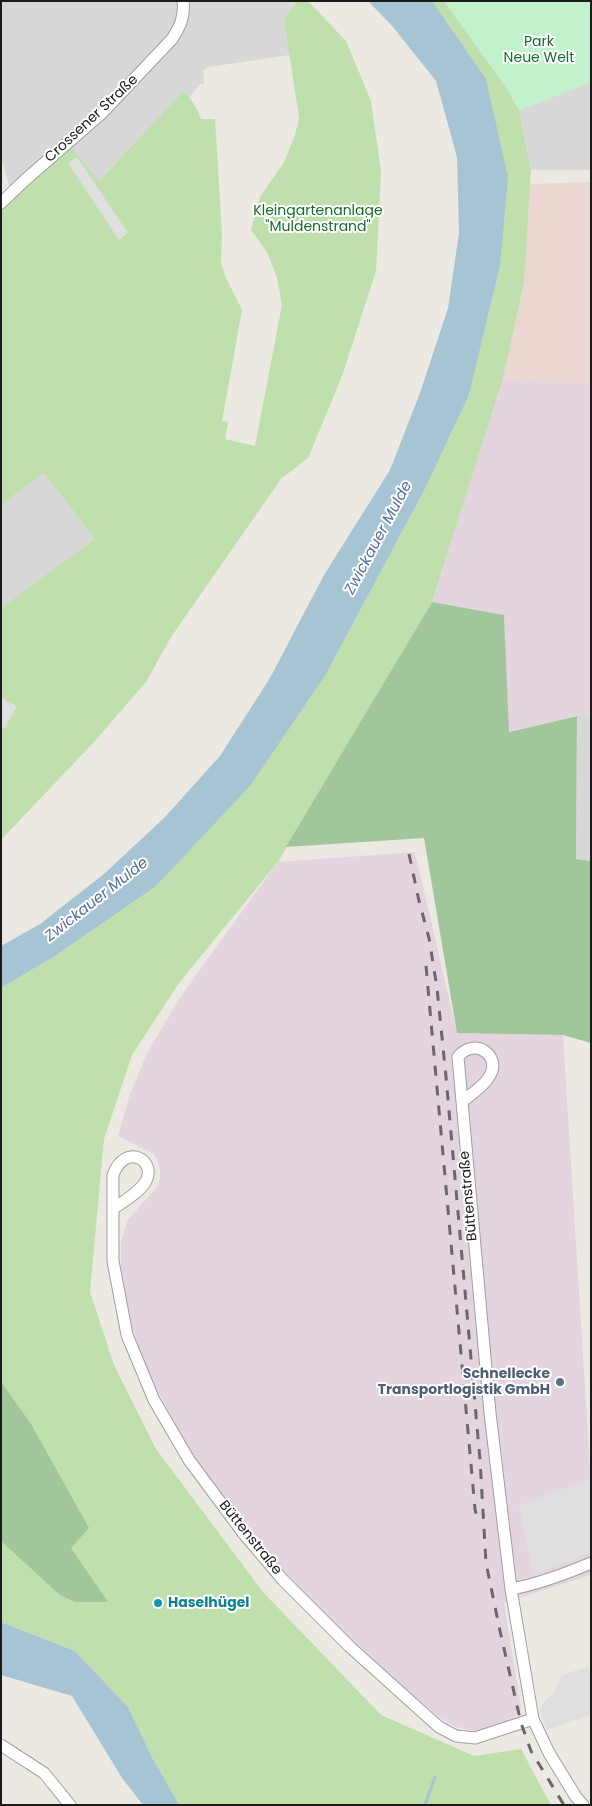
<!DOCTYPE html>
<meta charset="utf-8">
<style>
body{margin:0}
#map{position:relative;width:592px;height:1806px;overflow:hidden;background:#ebe9e2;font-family:Poppins,sans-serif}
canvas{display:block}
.frame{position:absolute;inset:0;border:2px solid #1b1b1b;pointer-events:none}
</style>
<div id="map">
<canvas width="592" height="1806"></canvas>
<div class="frame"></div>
</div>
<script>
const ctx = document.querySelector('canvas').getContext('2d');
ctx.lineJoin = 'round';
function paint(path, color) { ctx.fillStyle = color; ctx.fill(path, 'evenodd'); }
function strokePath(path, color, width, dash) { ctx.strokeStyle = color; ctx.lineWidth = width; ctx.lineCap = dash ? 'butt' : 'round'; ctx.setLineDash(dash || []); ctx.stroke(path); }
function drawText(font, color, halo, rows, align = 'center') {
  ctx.font = font + ' Poppins,sans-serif'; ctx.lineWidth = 4; ctx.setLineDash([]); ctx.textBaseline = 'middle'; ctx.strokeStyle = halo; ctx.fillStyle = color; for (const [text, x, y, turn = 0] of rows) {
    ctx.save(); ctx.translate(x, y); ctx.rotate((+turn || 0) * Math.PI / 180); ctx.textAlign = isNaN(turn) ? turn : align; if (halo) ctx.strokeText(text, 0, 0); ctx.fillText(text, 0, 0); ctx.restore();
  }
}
const residential = new Path2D(`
 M 1,1 L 298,1 L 284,18 L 290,55 L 209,67 L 203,70 L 204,84 L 200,84 L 190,97 L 183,91 L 99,181 L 12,197 L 1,156 Z
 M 591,82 L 591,170 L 531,170 L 519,110 Z
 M 44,473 L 96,540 L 1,608 L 1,505 Z
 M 591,712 L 591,861 L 576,859 L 577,716 Z`);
const commercial = new Path2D(`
 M 591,182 L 591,384 L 503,379 L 524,283 L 530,184 Z`);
const industrial = new Path2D(`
 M 503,379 L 591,384 L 591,712 L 508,732 L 504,615 L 432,602 Z
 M 415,852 L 457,1033 L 563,1035 L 591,1483 L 591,1575 L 504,1603 L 521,1708 L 514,1718 L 489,1728 L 475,1731 L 456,1727 L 443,1720 L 360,1651 L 328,1622 L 228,1505 L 192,1454 L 150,1378 L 132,1328 L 121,1272 L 121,1243 L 127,1221 L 157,1187 L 160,1179 L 160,1169 L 157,1160 L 154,1154 L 118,1136 L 129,1097 L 147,1053 L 178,1001 L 196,975 L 278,862 Z`);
const grass = new Path2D(`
 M 298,1 L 308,1 L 346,41 L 371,101 L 381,172 L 376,271 L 342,376 L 308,458 L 281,479 L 171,637 L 146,682 L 94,742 L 1,840 L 1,608 L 95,539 L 44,473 L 1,505 L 1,211 L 12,197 L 71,147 L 99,181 L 183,91 C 192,99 197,108 201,119 L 215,119 L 222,234 L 221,263 L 226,278 L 242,310 L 222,421 L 228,422 L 225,439 L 255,446 L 282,305 L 277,277 L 267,252 L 251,230 L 260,197 L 284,162 L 295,135 L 299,118 L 284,18 Z
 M 431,1 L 444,1 L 508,90 L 519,110 L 531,170 L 524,283 L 503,379 L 432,602 L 278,862 L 179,983 L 132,1055 L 104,1139 L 90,1292 L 114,1365 L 156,1449 L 263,1592 L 381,1715 L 474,1756 L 521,1749 L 551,1805 L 179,1805 L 153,1759 L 128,1707 L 75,1651 L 1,1622 L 1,988 L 55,956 L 155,887 L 253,781 L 325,676 L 425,489 L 469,395 L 500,266 Z`);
const forest = new Path2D(`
 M 432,602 L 504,615 L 509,732 L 577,716 L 576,859 L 591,861 L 591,1043 L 563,1035 L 457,1033 L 424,838 L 286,847 Z
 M 1,1382 L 31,1424 L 89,1528 L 71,1548 L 108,1602 L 75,1602 L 60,1595 L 1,1541 Z`);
const park = new Path2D(`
 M 444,1 L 591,1 L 591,82 L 519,110 L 508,90 Z`);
const parking = new Path2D(`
 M 77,157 L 128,233 L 119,240 L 68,163 Z
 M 1,698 L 17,706 L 5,728 L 1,727 Z
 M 591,1479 L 591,1553 L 533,1576 L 519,1505 Z
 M 591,1666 L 591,1715 L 547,1730 L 539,1708 L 553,1693 L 562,1675 Z`);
const water = new Path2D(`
 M 368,1 L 432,1 L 486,79 L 508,177 L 500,266 L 469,395 L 425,489 L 325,676 L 250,786 L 155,887 L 55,956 L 1,988 L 1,946 L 40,924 L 104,874 L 165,817 L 220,756 L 270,678 L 324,575 L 390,470 L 420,393 L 448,308 L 459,233 L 457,157 L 436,81 L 393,27 Z
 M 1,1622 L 75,1651 L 128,1707 L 153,1759 L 179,1805 L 143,1805 L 122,1778 L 72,1696 L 1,1675 Z`);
const stream = new Path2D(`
 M 425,1805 L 435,1777`);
const street = new Path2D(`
 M 1,203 L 25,180 L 103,112 L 172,39 C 180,27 185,16 183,1
 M 462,1102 C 471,1094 483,1087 489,1077 C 503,1056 474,1036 458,1057 L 490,1413 L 511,1589 L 533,1719 L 549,1753 L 576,1797 L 583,1805
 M 113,1209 C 124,1201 140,1192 146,1181 C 157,1160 125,1142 113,1175 L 113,1261 L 127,1335 L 154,1400 L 189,1460 L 244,1534 L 283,1580 L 350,1647 L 439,1727 L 456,1736 L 475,1738 L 533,1719
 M 511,1589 C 539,1584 565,1574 591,1563
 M 1,1745 L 44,1773 L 70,1805`);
const rail = new Path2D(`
 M 409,854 L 419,901 L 429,938 L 437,988 L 446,1077 L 480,1460 L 486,1563 L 500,1631 L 521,1723 L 531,1751 L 564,1805
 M 426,966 L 475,1509 L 478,1523`);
const markers = [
 [560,1382,5,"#5c6f8a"],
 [158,1603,5,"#0f9aa8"]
];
const parkNames = [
 ["Park",539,42],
 ["Neue Welt",539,58],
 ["Kleingartenanlage",318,211],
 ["\"Muldenstrand\"",318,227]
];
const streetNames = [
 ["Crossener Straße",92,119,-43],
 ["Büttenstraße",469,1196,-95],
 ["Büttenstraße",250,1538,51]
];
const serviceNames = [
 ["Schnellecke",550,1374],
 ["Transportlogistik GmbH",550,1390]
];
const cultureNames = [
 ["Haselhügel",168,1603]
];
const waterNames = [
 ["Zwickauer Mulde",379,538,-62],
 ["Zwickauer Mulde",97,900,-38]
];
paint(residential, '#d9d8d8');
paint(commercial, '#ebd6d2');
paint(industrial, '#e4d4df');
paint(grass, '#bfe0ac');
paint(forest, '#a2c69b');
paint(park, '#c2f2cc');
paint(parking, '#dfdfdf');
paint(water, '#a7c4d4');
strokePath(stream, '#a7c4d4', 3);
strokePath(street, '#9f9f9f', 13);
strokePath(street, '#fff', 11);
strokePath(rail, '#696969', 3, [10, 10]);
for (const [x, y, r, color] of markers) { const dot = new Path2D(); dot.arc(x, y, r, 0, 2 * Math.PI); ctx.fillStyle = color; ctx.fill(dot); strokePath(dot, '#fff', 2); }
drawText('14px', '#176b29', '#fff', parkNames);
drawText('14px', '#1b1b1b', '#fff', streetNames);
drawText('bold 14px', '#4e5e75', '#fff', serviceNames, 'right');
drawText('bold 14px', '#0d838f', '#fff', cultureNames, 'left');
drawText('italic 15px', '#546f9e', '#fff', waterNames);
</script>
